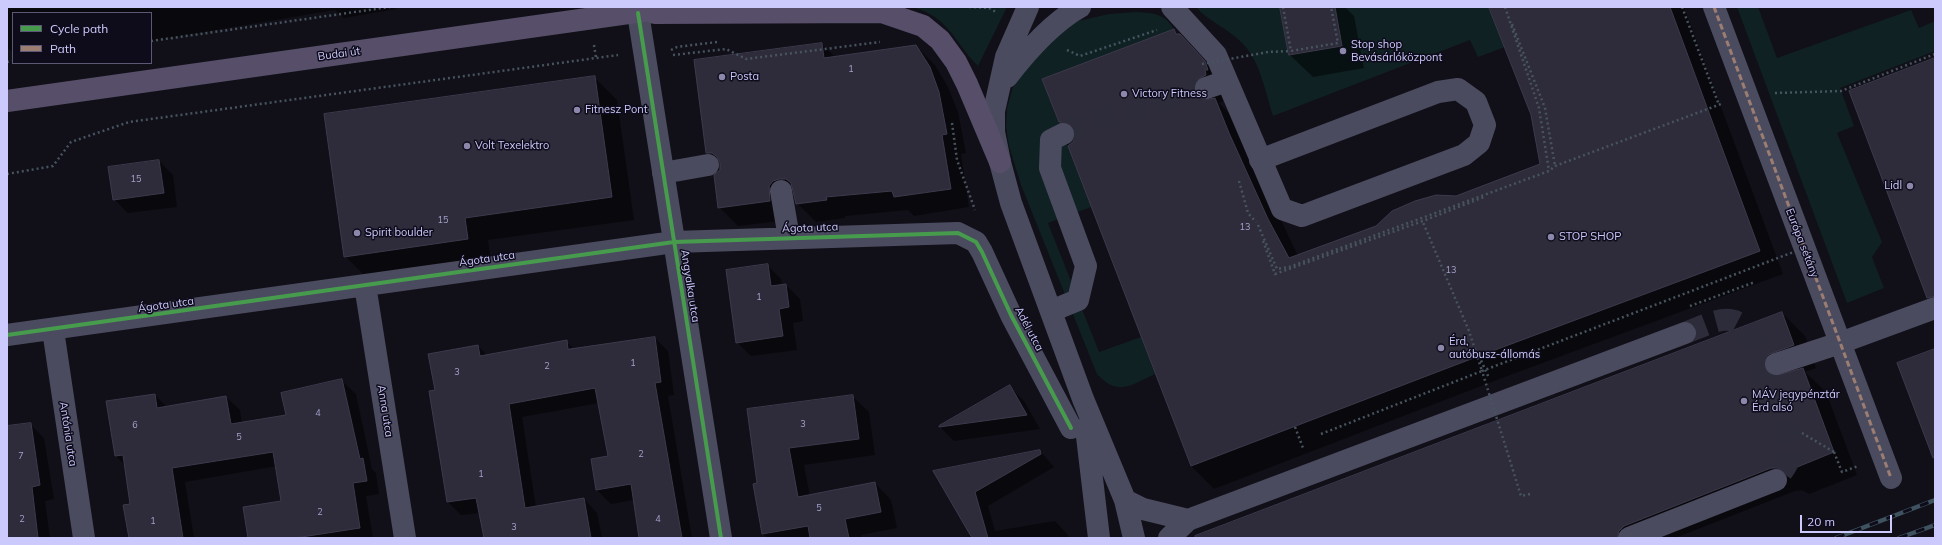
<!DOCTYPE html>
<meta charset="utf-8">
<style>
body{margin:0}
#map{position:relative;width:1942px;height:545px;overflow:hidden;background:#111018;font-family:Mulish,sans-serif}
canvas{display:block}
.frame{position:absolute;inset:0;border:8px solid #ccc9fc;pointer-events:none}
.legend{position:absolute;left:12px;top:12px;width:140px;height:52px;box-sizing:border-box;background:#0e0c1b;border:1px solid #5a5875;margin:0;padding:5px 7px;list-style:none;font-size:12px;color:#ccc9fc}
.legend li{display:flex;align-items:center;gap:8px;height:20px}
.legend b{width:20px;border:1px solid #5a5875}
.scale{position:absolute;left:1800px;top:515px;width:92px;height:18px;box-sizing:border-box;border:2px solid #ccc9fc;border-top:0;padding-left:5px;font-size:12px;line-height:14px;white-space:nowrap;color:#ccc9fc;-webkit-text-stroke:3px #0e0c1b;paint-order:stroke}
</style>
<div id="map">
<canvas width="1942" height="545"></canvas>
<div class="frame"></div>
<ul class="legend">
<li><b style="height:5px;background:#469c4c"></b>Cycle path</li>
<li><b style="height:5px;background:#9b7d72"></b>Path</li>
</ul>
<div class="scale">20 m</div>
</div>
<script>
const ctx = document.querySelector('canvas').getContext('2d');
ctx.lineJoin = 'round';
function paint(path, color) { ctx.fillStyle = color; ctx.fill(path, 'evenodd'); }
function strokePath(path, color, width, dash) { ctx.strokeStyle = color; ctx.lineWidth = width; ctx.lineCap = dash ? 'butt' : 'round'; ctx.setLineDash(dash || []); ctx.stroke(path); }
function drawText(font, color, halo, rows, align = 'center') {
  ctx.font = font + ' Mulish,sans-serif'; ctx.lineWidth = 3; ctx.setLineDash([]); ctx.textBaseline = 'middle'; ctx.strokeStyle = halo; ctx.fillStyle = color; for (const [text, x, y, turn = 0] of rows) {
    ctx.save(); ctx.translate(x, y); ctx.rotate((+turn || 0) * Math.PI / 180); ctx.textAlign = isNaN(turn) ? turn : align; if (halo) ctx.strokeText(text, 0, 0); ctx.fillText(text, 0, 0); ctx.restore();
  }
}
const green = new Path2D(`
 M 911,7 L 1007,7 L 978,66 C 953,41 949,16 911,7 Z
 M 1196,7 L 1489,7 L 1505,47 L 1478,57 L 1470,40 L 1273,116 C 1265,91 1260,59 1240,41 C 1227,28 1208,21 1196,7 Z
 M 1737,7 L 1758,7 L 1777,58 L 1911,10 L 1919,28 L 1935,21 L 1935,51 L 1840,88 L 1854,126 L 1837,133 L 1882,242 L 1872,257 L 1884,288 L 1847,303 Z
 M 1137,12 C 1154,13 1165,14 1174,29 L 1042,79 L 1091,207 L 1048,223 L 1099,352 L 1141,337 L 1155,374 C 1131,385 1118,397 1097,374 L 1021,185 L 1009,146 L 1006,127 L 1007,108 L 1013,87 L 1037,51 L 1074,22 L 1109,14 Z`);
const shadow = new Path2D(`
 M 7,7 L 396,7 L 396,9 L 344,18 L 335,10 L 151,41 L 151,13 L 13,13 L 13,53 L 9,49 L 7,49 Z
 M 1281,7 L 1345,7 L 1354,16 L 1364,68 L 1313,77 L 1290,55 Z
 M 1490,7 L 1684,7 L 1783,274 L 1502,378 L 1214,489 L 1191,466 L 1069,146 L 1075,138 L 1060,122 L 1174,30 L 1227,85 L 1229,98 L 1219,103 L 1238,122 L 1251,157 L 1298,256 L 1541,164 L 1532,114 Z
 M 822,44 L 835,57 L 916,46 L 935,65 L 948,87 L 958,112 L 966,153 L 961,154 L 969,207 L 914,216 L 908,210 L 845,216 L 845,218 L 816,222 L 797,203 L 796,199 L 792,200 L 789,220 L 738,226 L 719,207 L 721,166 L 707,152 Z
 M 594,77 L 617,100 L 634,220 L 488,240 L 491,262 L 368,279 L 345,256 Z
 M 159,161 L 173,175 L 177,207 L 128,213 L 114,199 Z
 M 767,265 L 781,279 L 782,285 L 786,285 L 800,299 L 803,321 L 793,323 L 797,350 L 751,356 L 737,342 Z
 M 1782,313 L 1805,336 L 1816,368 L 1805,372 L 1826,392 L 1857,475 L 1809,494 L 1802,490 L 1795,491 L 1675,538 L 1191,538 Z
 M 655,338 L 668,351 L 674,395 L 668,396 L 692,538 L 640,538 L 634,500 L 611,504 L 597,490 L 592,460 L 609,456 L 599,403 L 522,417 L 536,508 L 584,499 L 597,513 L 602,538 L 485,538 L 480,513 L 461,515 L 448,502 L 436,391 L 478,346 L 488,356 L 566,341 L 574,349 Z
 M 342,381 L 356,394 L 372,469 L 376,473 L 379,494 L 366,496 L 373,538 L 249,538 L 282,501 L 277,466 L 185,482 L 194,538 L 130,538 L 131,505 L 125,465 L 115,455 L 155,395 L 167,407 L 226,397 L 240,410 L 242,424 L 287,415 Z
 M 1010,387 L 1024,401 L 1040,429 L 954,441 L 941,428 Z
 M 852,396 L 869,412 L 875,455 L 804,465 L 810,496 L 875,483 L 891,500 L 897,528 L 861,535 L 861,538 L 767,538 L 763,534 L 754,485 L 758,484 L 748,410 Z
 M 30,424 L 44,438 L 54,499 L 45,501 L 50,538 L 7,538 L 7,427 Z
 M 1040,451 L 1054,467 L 988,506 L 995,531 L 1055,521 L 1068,535 L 1069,538 L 970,538 L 969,535 L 971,534 L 934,472 Z`);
const building = new Path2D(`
 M 1280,7 L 1335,7 L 1342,46 L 1289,55 Z
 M 1489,7 L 1670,7 L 1760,251 L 1479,356 L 1191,466 L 1068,146 L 1074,141 L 1075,134 L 1074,129 L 1070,123 L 1059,122 L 1042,79 L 1174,29 L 1176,34 L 1180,34 L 1205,61 L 1208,70 L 1205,70 L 1206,75 L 1196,80 L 1194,86 L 1194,92 L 1197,97 L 1203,100 L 1215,98 L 1229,133 L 1268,219 L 1289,258 L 1376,226 L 1392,211 L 1415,201 L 1436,195 L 1456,196 L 1540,164 L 1531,115 Z
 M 822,43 L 824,58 L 916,45 L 930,67 L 939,92 L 947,134 L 942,135 L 951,189 L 894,197 L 892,191 L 826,197 L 827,200 L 796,204 L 791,183 L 786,179 L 779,179 L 773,181 L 769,186 L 770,201 L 718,208 L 714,175 L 720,170 L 720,163 L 717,157 L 712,153 L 706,153 L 694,60 Z
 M 1935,58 L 1935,296 L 1927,298 L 1849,91 Z
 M 595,76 L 612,197 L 465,218 L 468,239 L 344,257 L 324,114 Z
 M 159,160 L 164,193 L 113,200 L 108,167 Z
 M 768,264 L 771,286 L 786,284 L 789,307 L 779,309 L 783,336 L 736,343 L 726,270 Z
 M 1782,312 L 1794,345 L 1767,355 L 1764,362 L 1764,368 L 1768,374 L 1774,376 L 1803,368 L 1834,452 L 1785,472 L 1778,468 L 1771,468 L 1624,526 L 1619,531 L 1617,538 L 1195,538 L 1195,536 Z
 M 655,337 L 661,382 L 655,383 L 682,538 L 639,538 L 631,484 L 596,490 L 591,459 L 608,456 L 595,388 L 509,404 L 525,508 L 584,498 L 591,538 L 484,538 L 476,498 L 447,502 L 429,391 L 435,390 L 428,354 L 478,345 L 480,356 L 567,340 L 568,349 Z
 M 1935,349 L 1935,457 L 1933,458 L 1897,363 Z
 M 342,379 L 360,459 L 363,458 L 367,481 L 353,483 L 360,528 L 295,538 L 248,538 L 243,507 L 281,501 L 273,452 L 172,468 L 183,538 L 129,538 L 123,505 L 130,504 L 123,455 L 115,456 L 106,401 L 155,394 L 157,408 L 226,396 L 231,424 L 286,415 L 281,393 Z
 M 1010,385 L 1027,415 L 939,427 L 939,426 Z
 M 853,395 L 859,439 L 789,448 L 798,497 L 875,482 L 881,512 L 845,519 L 849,538 L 810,538 L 808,526 L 762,534 L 753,484 L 757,483 L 747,409 Z
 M 31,423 L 40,485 L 32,487 L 38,538 L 7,538 L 7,426 Z
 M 1040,450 L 1041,454 L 975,492 L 988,538 L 972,538 L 933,471 Z`);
const minorTunnel = new Path2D(`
 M 1063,134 L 1075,127 L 1206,88
 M 1685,333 C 1715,322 1736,306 1754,342 C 1761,361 1793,439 1791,453 C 1789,464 1782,472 1776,480`);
const path = new Path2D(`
 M 969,7 L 989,8 L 996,12
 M 1283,7 L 1291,51 L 1338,43 L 1331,7
 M 1505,7 L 1539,108 L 1549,171
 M 1682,7 L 1719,105
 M 1512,24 L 1545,108 L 1555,166
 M 151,41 L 390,7
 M 594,45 L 596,58
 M 671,50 L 677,47 L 717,42
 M 1067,50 L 1080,56 L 1157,30
 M 673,55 L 726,49 L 746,59 L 880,42
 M 7,62 L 13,61
 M 1775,93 L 1841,91 L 1935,54
 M 952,123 L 957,160 L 975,210
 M 7,174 L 53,166 L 71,142 L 129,122 L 618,55
 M 1239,181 L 1248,213 L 1256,222
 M 1258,225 L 1277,269 L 1289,267 L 1549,171 L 1555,166 L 1721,104
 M 1263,241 L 1275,274 L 1423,221 L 1484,197
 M 1690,306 L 1755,282
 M 1479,356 L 1489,378
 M 1295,427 L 1303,448
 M 1321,434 L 1482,371 L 1469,331 L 1422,220
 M 1834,452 L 1842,472 L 1858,466`);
const minor = new Path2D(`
 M 1028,7 L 1006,57 L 994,111 L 994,132 L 1000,162 L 1011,203 L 1083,399 L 1125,500 L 1134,538
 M 1172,7 L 1216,55 L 1282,209 L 1302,216 L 1464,155 L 1479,143 L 1485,125 L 1476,102 L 1458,89 L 1438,92 L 1260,160
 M 1714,7 L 1891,478
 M 638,13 L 721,538
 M 1007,77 C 1027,51 1052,23 1080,7
 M 1206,88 L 1227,81
 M 663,173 L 708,165
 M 781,191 L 789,238
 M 365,285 L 405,538
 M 1051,311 L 1078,300 L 1086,266 L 1050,168 L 1051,140 L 1063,134
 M 53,330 L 84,538
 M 7,335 L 674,242 L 958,233 L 976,242 L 982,252 L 1011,315 L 1071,428
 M 1776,364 L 1840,343 L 1935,308
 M 1086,428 L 1099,538
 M 1125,500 L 1143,509 L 1188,520 L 1685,333
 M 1169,538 L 1188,520
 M 1629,538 L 1776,480`);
const major = new Path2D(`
 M 655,13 L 882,12 L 923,26 L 940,40 L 956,62 L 967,84 L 1000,162
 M 7,101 L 671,7`);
const rail = new Path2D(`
 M 1836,538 L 1935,500
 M 1899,538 L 1935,525`);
const pathBridge = new Path2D(`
 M 1202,64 L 1268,52 L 1291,51
 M 1802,433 L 1834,452
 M 1530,494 L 1521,496 L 1482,371 L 1804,248`);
const quiet = new Path2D(`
 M 1714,7 L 1891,478`);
const cycleway = new Path2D(`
 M 638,13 L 721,538
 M 7,335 L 674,242 L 958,233 L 976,242 L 982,252 L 1011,315 L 1071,428`);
const markers = [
 [1343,51,4,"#8b88ac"],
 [722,77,4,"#8b88ac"],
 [1124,94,4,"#8b88ac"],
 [577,110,4,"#8b88ac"],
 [467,146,4,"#8b88ac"],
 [1910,186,4,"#8b88ac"],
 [357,233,4,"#8b88ac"],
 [1551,237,4,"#8b88ac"],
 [1441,348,4,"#8b88ac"],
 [1744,401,4,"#8b88ac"]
];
const numberNames = [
 ["1",851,69],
 ["15",136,179],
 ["15",443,220],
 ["13",1245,227],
 ["13",1451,270],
 ["1",759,297],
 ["1",633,363],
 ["2",547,366],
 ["3",457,372],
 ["4",318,413],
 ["3",803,424],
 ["6",135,425],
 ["5",239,437],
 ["2",641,454],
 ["7",21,456],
 ["1",481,474],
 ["5",819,508],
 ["2",320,512],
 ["2",22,519],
 ["4",658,519],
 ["1",153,521],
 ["3",514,527]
];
const poiNames = [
 ["Stop shop",1351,45],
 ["Bevásárlóközpont",1351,58],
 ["Posta",730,77],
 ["Victory Fitness",1132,94],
 ["Fitnesz Pont",585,110],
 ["Volt Texelektro",475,146],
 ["Lidl",1902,186,"right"],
 ["Spirit boulder",365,233],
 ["STOP SHOP",1559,237],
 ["Érd,",1449,342],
 ["autóbusz-állomás",1449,355],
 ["MÁV jegypénztár",1752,395],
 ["Érd alsó",1752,408]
];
const streetNames = [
 ["Budai út",339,54,-8],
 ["Ágota utca",810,228,-2],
 ["Európa sétány",1802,243,69],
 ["Ágota utca",487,259,-8],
 ["Angyalka utca",690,286,81],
 ["Ágota utca",166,305,-8],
 ["Adél utca",1029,329,62],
 ["Anna utca",385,411,81],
 ["Antónia utca",68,434,81]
];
paint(green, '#0f2122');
paint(shadow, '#0007');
paint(building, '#2e2c3a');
strokePath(building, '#3c3a4c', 1);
strokePath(minorTunnel, '#2d2c3a', 22, [22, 11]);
strokePath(path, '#47545f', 2.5, [2, 3]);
strokePath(minor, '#4b4b60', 22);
strokePath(major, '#574e69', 22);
strokePath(rail, '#3e525f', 4.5);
strokePath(rail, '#0e0c1b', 3, [9]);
strokePath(pathBridge, '#47545f', 2.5, [2, 3]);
strokePath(quiet, '#9b7d72', 3, [6, 3]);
strokePath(cycleway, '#469c4c', 4);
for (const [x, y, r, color] of markers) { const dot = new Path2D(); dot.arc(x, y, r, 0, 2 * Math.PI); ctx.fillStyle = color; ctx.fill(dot); strokePath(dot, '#0e0c1b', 1.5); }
drawText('9px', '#a4a2cc', null, numberNames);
drawText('11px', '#ccc9fc', '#0e0c1b', poiNames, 'left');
drawText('11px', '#ccc9fc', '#0e0c1b', streetNames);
</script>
